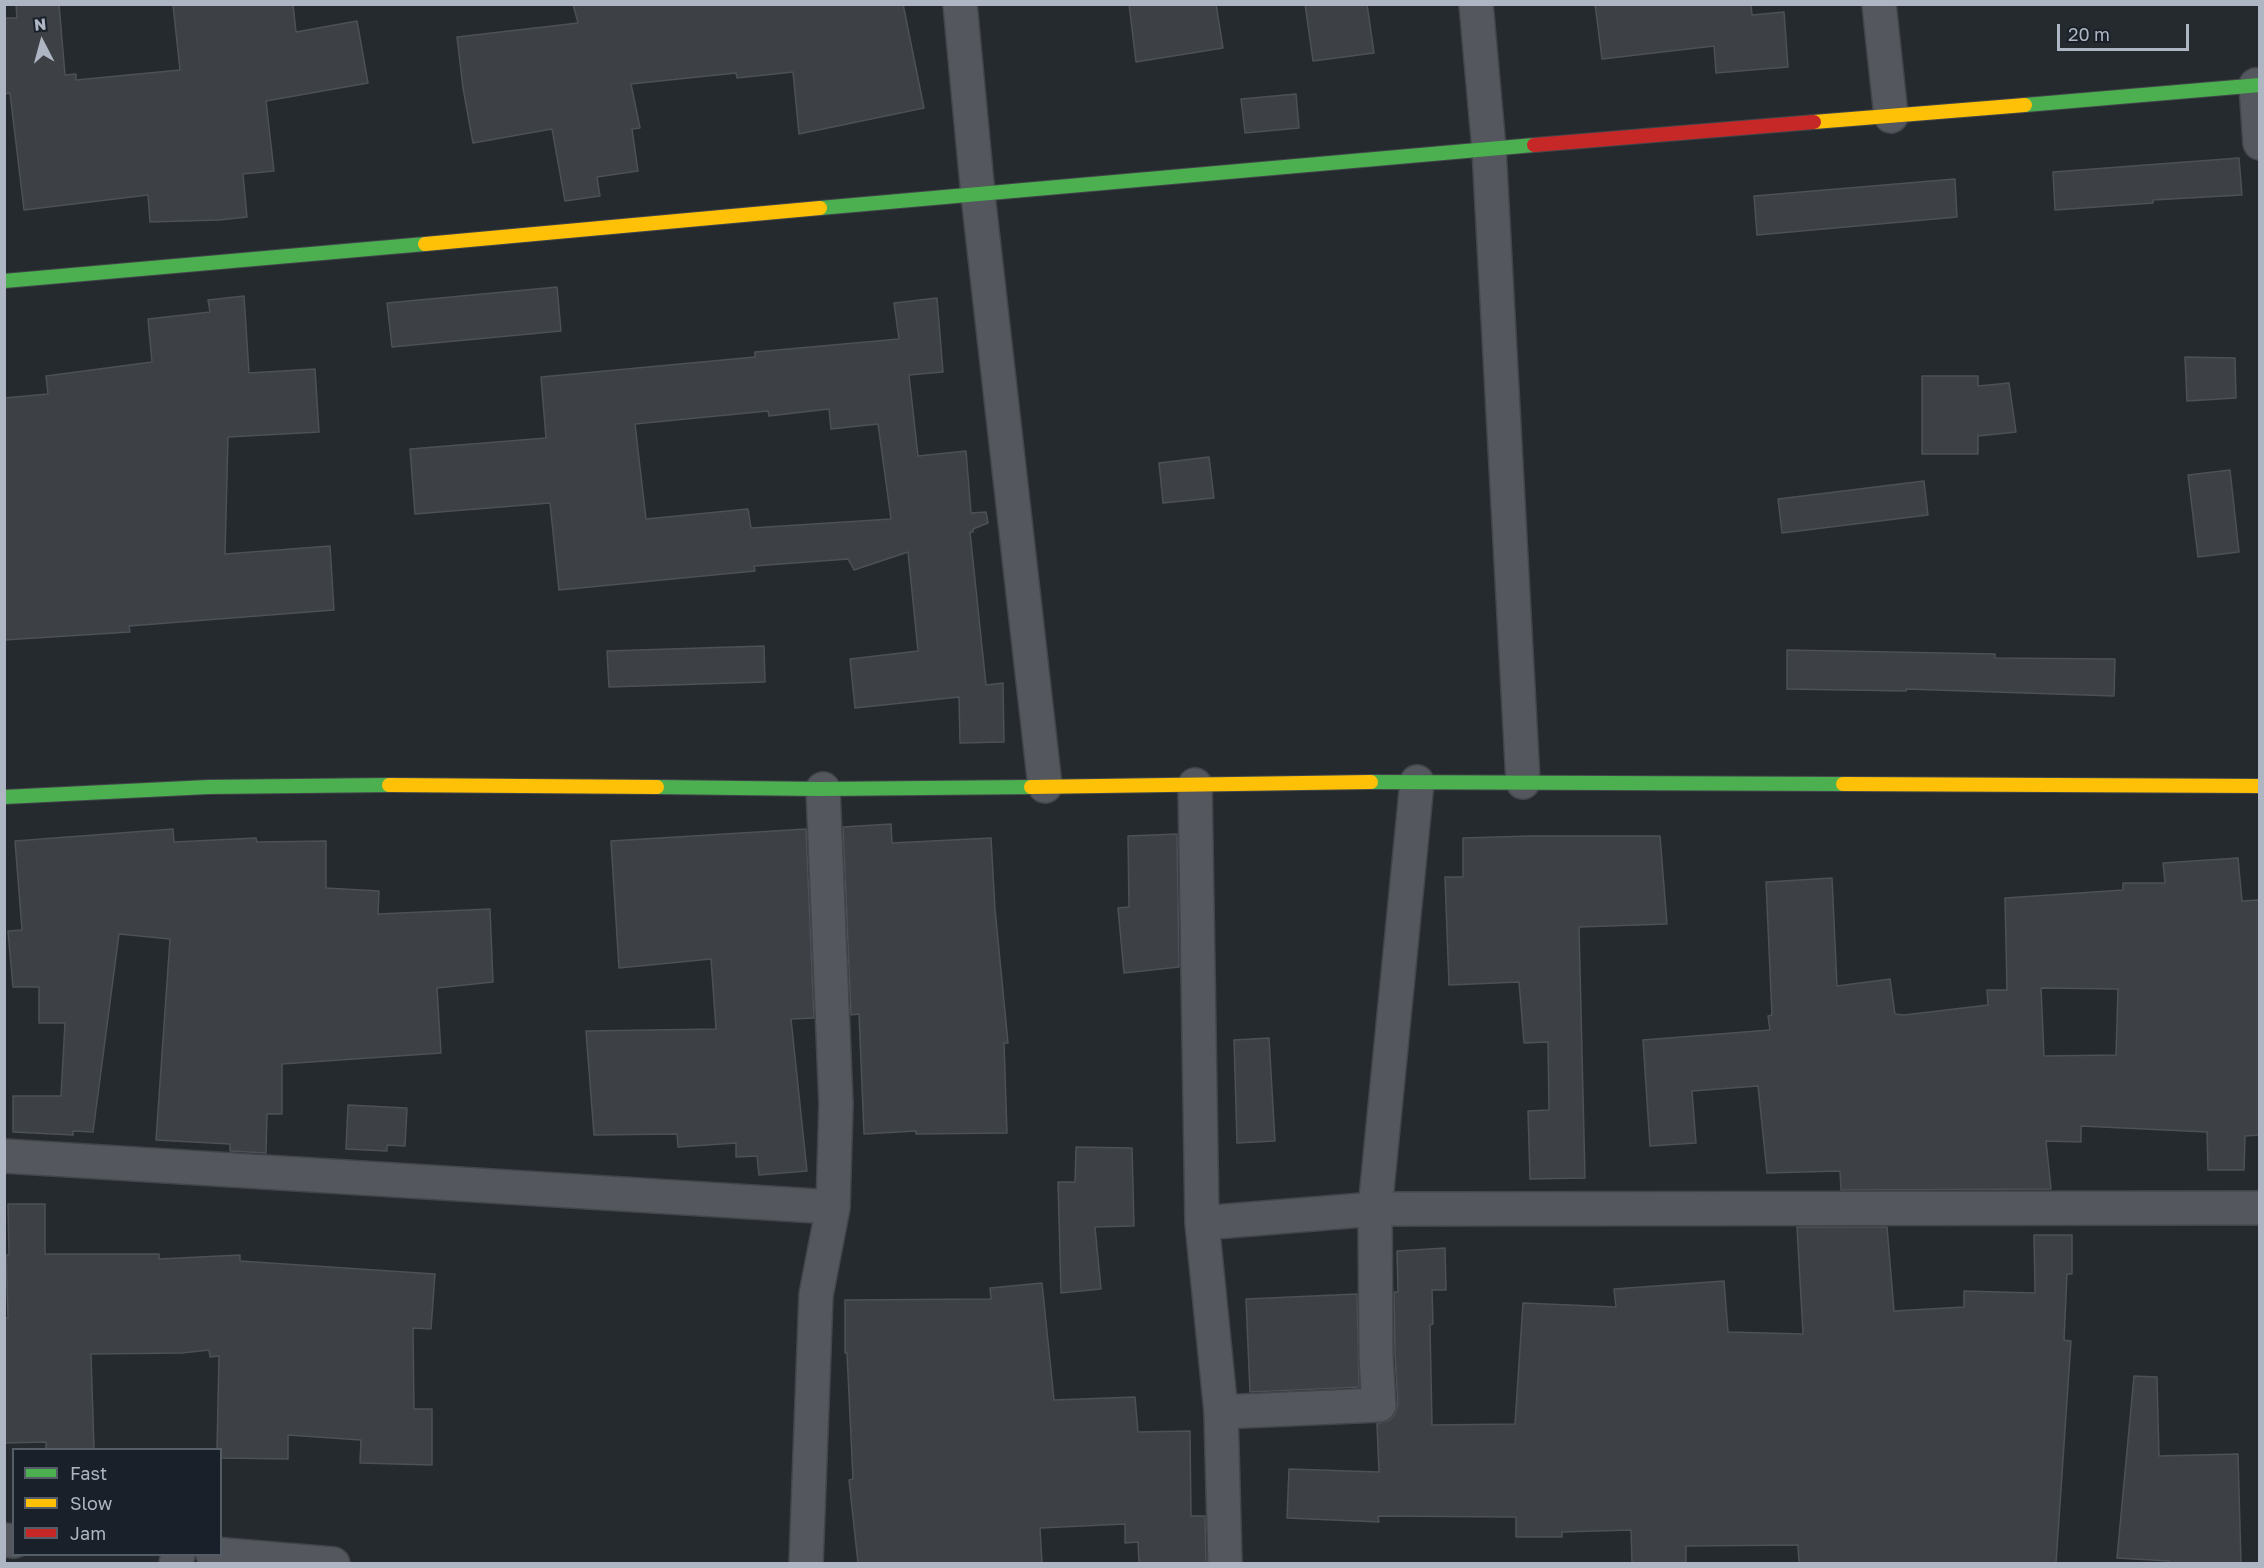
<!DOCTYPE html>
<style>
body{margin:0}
#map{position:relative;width:2264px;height:1568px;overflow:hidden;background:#252a2f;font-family:"Golos Text",sans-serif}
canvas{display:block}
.frame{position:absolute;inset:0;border:6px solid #adb6c2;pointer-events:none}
.legend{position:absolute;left:12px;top:1448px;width:210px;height:108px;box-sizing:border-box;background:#192029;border:2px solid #545c66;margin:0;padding:8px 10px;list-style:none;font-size:18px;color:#adb6c2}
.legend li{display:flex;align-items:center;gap:12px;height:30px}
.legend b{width:30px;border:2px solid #545c66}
.north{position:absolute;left:12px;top:12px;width:60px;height:60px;-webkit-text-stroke:4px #192029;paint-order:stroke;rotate:354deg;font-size:16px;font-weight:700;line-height:24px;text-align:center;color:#adb6c2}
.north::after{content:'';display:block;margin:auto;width:21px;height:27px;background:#adb6c2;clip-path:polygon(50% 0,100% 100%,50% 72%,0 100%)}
.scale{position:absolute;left:2057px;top:24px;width:132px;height:27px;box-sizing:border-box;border:3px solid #adb6c2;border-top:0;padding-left:8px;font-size:18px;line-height:21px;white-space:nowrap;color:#adb6c2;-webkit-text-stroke:4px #192029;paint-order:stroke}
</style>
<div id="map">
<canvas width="2264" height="1568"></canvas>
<div class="frame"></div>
<ul class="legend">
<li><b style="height:8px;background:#4caf50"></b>Fast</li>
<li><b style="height:8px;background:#ffc107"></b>Slow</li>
<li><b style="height:8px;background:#c62828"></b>Jam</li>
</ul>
<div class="north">N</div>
<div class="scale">20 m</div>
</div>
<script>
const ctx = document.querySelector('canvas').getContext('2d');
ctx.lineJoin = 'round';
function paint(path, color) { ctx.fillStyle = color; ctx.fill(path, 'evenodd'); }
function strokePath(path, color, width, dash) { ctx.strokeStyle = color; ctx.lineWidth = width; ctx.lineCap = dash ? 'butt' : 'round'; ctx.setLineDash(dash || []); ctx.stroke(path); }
const building = new Path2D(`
 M 16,4 L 59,4 L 65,75 L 76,74 L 76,80 L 180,70 L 173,5 L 293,4 L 296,32 L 357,21 L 368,83 L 266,101 L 274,171 L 243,174 L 247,217 L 219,220 L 150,222 L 148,195 L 24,210 L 10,93 L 4,94 L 4,18 L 17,18 Z
 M 573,4 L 903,4 L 924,108 L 799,134 L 793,72 L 737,78 L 736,73 L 631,84 L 640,128 L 632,129 L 638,171 L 597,177 L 600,196 L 565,201 L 552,129 L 473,143 L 463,88 L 457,37 L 578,23 Z
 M 1129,4 L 1216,4 L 1223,48 L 1136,62 Z
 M 1305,4 L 1367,4 L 1374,53 L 1313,61 Z
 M 1595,4 L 1751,4 L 1752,15 L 1784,12 L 1788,67 L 1716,73 L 1714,46 L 1602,59 Z
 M 1296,94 L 1299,128 L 1245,133 L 1241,99 Z
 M 2239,158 L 2242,195 L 2153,200 L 2153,203 L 2055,210 L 2053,172 Z
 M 1955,179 L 1957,217 L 1757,235 L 1754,196 Z
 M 557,287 L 561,331 L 392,347 L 387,303 Z
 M 244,296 L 249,373 L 315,369 L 319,432 L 228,437 L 225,554 L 330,546 L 334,610 L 129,626 L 130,632 L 4,640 L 4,398 L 48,394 L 46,376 L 152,362 L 148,319 L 210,312 L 208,300 Z
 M 937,298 L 943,372 L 909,375 L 918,456 L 966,451 L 971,513 L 986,512 L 988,523 L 973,529 L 973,532 L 970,532 L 986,685 L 1003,683 L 1004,742 L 960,743 L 959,697 L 855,708 L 850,659 L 918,651 L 908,552 L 854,570 L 848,559 L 754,566 L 755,571 L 559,590 L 550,503 L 415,514 L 410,449 L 546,438 L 541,377 L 755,357 L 755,352 L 899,339 L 894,303 ZM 829,409 L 831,429 L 878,424 L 891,519 L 751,528 L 748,509 L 646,519 L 635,424 L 768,411 L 769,416 Z
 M 2185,357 L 2235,358 L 2236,398 L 2187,401 Z
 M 1922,376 L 1978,376 L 1978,386 L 2009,383 L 2016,432 L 1978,436 L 1978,454 L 1922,454 Z
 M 1209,457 L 1214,498 L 1163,503 L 1159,463 Z
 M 2230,470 L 2239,552 L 2198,557 L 2188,475 Z
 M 1924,481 L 1928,515 L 1782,533 L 1778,499 Z
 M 764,646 L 765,682 L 609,687 L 607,651 Z
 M 1787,650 L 1995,654 L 1995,658 L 2115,659 L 2114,696 L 1906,689 L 1906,691 L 1787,689 Z
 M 891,824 L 892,843 L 991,838 L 995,909 L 1008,1043 L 1004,1043 L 1007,1133 L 916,1134 L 916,1131 L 864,1134 L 859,1014 L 851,1015 L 843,827 Z
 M 173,829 L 174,842 L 256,838 L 257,842 L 326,841 L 326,888 L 379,891 L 378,914 L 490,909 L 493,982 L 437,988 L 441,1053 L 282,1064 L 282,1114 L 267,1114 L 266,1153 L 230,1151 L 230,1144 L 156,1140 L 170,939 L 119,934 L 93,1132 L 73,1131 L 73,1135 L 13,1132 L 13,1096 L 61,1096 L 65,1023 L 39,1023 L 39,987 L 13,987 L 8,931 L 22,930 L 15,841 Z
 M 806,829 L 814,1018 L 791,1019 L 807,1171 L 759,1175 L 757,1156 L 736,1157 L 736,1143 L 678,1147 L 677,1134 L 594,1135 L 586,1031 L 716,1029 L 711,959 L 619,968 L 611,841 Z
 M 1177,834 L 1179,967 L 1124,973 L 1118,908 L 1129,907 L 1128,836 Z
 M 1530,836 L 1660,836 L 1667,924 L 1579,927 L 1585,1178 L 1530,1179 L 1528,1111 L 1549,1110 L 1548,1042 L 1524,1043 L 1519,982 L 1449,985 L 1445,877 L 1463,877 L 1463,838 Z
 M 2238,858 L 2242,901 L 2259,900 L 2259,1135 L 2245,1136 L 2244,1170 L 2208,1170 L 2207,1132 L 2081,1126 L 2081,1142 L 2046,1141 L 2051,1189 L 1841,1190 L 1840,1171 L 1767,1173 L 1758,1086 L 1692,1091 L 1696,1143 L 1650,1146 L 1643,1040 L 1770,1030 L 1768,1016 L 1772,1015 L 1766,882 L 1832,878 L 1837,986 L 1890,979 L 1895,1014 L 1904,1015 L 1988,1005 L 1987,990 L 2007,990 L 2005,898 L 2123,890 L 2123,883 L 2165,883 L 2163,863 ZM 2041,988 L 2118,989 L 2116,1055 L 2044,1056 Z
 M 1269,1038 L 1275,1141 L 1237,1143 L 1234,1040 Z
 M 348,1105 L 407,1108 L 405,1146 L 387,1145 L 387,1151 L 346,1149 Z
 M 1076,1147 L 1132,1148 L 1134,1226 L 1095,1227 L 1101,1289 L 1061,1293 L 1058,1182 L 1075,1182 Z
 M 8,1204 L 45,1204 L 45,1254 L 159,1254 L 159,1259 L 240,1255 L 240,1261 L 435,1274 L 431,1329 L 413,1328 L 414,1409 L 432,1409 L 432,1465 L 360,1463 L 361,1440 L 288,1435 L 288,1459 L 220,1458 L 220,1449 L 217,1449 L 219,1356 L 210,1357 L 209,1350 L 182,1353 L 91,1354 L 94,1449 L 46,1449 L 46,1442 L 4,1443 L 4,1318 L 8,1318 L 6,1255 L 9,1255 Z
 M 1797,1227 L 1887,1227 L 1894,1311 L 1964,1307 L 1964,1291 L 2035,1293 L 2034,1235 L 2072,1235 L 2072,1274 L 2067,1274 L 2064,1340 L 2071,1341 L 2056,1563 L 1799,1563 L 1798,1545 L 1686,1546 L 1686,1563 L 1632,1563 L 1631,1530 L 1562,1532 L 1562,1537 L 1516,1537 L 1516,1517 L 1378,1516 L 1379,1522 L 1287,1518 L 1289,1469 L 1379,1472 L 1377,1424 L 1390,1420 L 1395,1414 L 1398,1404 L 1395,1355 L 1394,1292 L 1398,1292 L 1397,1251 L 1445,1248 L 1446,1290 L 1432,1290 L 1433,1324 L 1430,1325 L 1432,1425 L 1515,1424 L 1523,1303 L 1616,1307 L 1614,1289 L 1724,1281 L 1728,1332 L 1803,1334 Z
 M 1042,1283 L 1054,1400 L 1135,1397 L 1138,1432 L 1190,1431 L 1191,1516 L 1205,1516 L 1206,1563 L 1139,1563 L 1138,1542 L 1125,1543 L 1125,1524 L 1040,1528 L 1042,1563 L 858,1563 L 849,1480 L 853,1479 L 847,1353 L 845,1353 L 845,1300 L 991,1299 L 990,1288 Z
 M 1357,1294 L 1359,1387 L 1250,1392 L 1246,1299 Z
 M 2134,1376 L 2157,1377 L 2159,1456 L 2238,1454 L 2241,1563 L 2169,1563 L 2169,1561 L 2117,1558 Z`);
const street = new Path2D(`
 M 960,4 L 978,195 L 1045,786
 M 1476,4 L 1489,149 L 1523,782
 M 1879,4 L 1891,116
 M 2256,85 L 2260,143
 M 1195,785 L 1202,1223 L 1221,1412 L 1225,1564
 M 4,1156 L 833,1207
 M 1202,1223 L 1375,1209 L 2260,1208
 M 1221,1412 L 1379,1405 L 1376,1356 L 1375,1209 L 1417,782
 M 4,1540 L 14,1541
 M 213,1554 L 333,1564
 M 176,1564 L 178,1554
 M 806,1564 L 816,1295 L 833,1207 L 836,1104 L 823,789`);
const fast = new Path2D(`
 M 2025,105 L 2260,85
 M 820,208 L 1534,145
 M 4,281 L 425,244
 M 1371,782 L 1843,784
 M 657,787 L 820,789 L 1031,787
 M 4,797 L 208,787 L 389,785`);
const slow = new Path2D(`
 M 1814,122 L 2025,105
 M 425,244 L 820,208
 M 1843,784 L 2260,786
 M 389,785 L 657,787
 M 1031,787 L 1371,782`);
const jam = new Path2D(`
 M 1534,145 L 1814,122`);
paint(building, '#3d4146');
strokePath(building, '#4c5158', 1.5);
strokePath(street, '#42464a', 36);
strokePath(fast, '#42464a', 16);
strokePath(slow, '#42464a', 16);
strokePath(jam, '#42464a', 16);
strokePath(street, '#54585e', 33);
strokePath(fast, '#4caf50', 14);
strokePath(slow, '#ffc107', 14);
strokePath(jam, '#c62828', 14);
</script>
